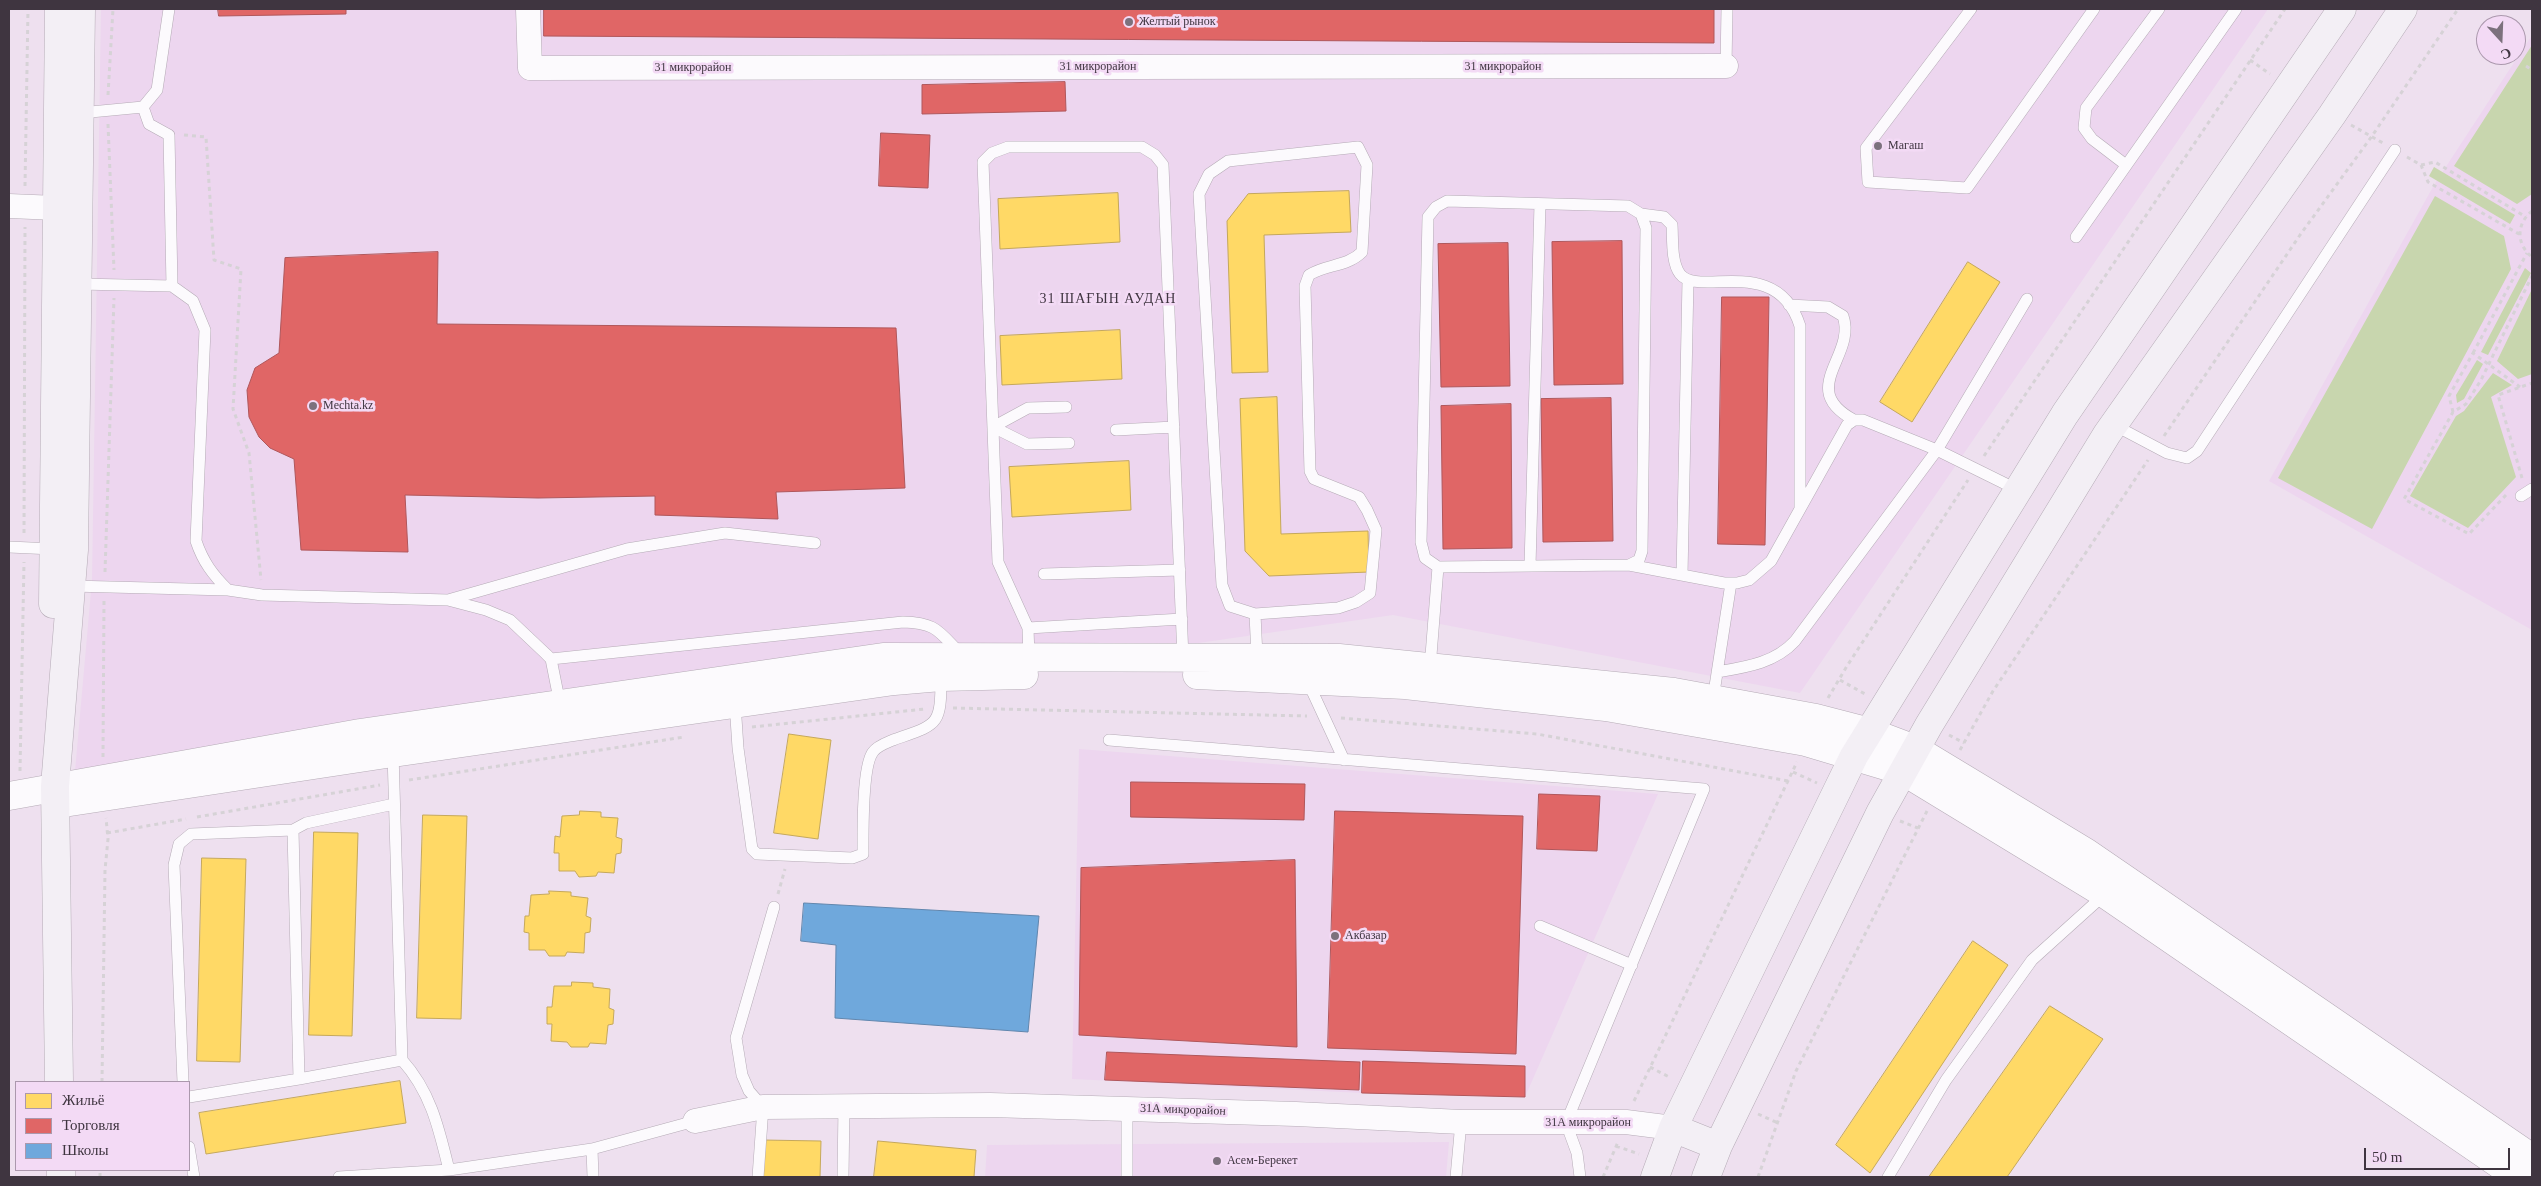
<!DOCTYPE html>
<meta charset="utf-8">
<style>
body{margin:0}
#map{position:relative;width:2541px;height:1186px;overflow:hidden;background:#eee0ef;font-family:"Times New Roman",serif}
canvas{display:block}
.frame{position:absolute;inset:0;border:10px solid #3f3540;pointer-events:none}
.legend{position:absolute;left:15px;top:1081px;width:175px;height:90px;box-sizing:border-box;background:#f3daf5;border:1px solid #ab98ad;margin:0;padding:6px 9px;list-style:none;font-size:15px;color:#3f3540}
.legend li{display:flex;align-items:center;gap:10px;height:25px}
.legend b{width:25px;border:1px solid #ab98ad}
.north{position:absolute;left:2476px;top:15px;width:50px;height:50px;box-sizing:border-box;background:#f3daf5;border:1px solid #ab98ad;border-radius:50%;rotate:160deg;font-size:14px;font-weight:700;line-height:20px;text-align:center;color:#3f3540}
.north::after{content:'';display:block;margin:auto;width:18px;height:22px;background:#7c717d;clip-path:polygon(50% 0,100% 100%,50% 72%,0 100%)}
.scale{position:absolute;left:2364px;top:1148px;width:146px;height:22px;box-sizing:border-box;border:2px solid #3f3540;border-top:0;padding-left:6px;font-size:15px;line-height:18px;white-space:nowrap;color:#3f3540;-webkit-text-stroke:4px #f3daf5;paint-order:stroke}
</style>
<div id="map">
<canvas width="2541" height="1186"></canvas>
<div class="frame"></div>
<ul class="legend">
<li><b style="height:14px;background:#ffd966"></b>Жильё</li>
<li><b style="height:14px;background:#e06666"></b>Торговля</li>
<li><b style="height:14px;background:#6fa8dc"></b>Школы</li>
</ul>
<div class="north">С</div>
<div class="scale">50 m</div>
</div>
<script>
const ctx = document.querySelector('canvas').getContext('2d');
ctx.lineJoin = 'round';
function paint(path, color) { ctx.fillStyle = color; ctx.fill(path, 'evenodd'); }
function strokePath(path, color, width, dash) { ctx.strokeStyle = color; ctx.lineWidth = width; ctx.lineCap = dash ? 'butt' : 'round'; ctx.setLineDash(dash || []); ctx.stroke(path); }
function drawText(font, color, halo, rows, align = 'center') {
  ctx.font = font + ' "Times New Roman",serif'; ctx.lineWidth = 5; ctx.setLineDash([]); ctx.textBaseline = 'middle'; ctx.strokeStyle = halo; ctx.fillStyle = color; for (const [text, x, y, turn = 0] of rows) {
    ctx.save(); ctx.translate(x, y); ctx.rotate((+turn || 0) * Math.PI / 180); ctx.textAlign = isNaN(turn) ? turn : align; if (halo) ctx.strokeText(text, 0, 0); ctx.fillText(text, 0, 0); ctx.restore();
  }
}
const built = new Path2D(`
 M 101,9 L 2268,9 L 1800,693 L 1393,615 L 72,805 L 92,580 Z
 M 2532,35 L 2532,630 L 2269,481 L 2434,185 Z
 M 1079,749 L 1658,794 L 1525,1097 L 1362,1093 L 1072,1079 Z
 M 1449,1142 L 1446,1177 L 985,1177 L 987,1145 Z`);
const green = new Path2D(`
 M 2532,45 L 2532,194 L 2517,204 L 2454,166 Z
 M 2434,167 L 2515,215 L 2510,224 L 2429,176 Z
 M 2435,196 L 2504,236 L 2511,269 L 2372,529 L 2278,478 Z
 M 2525,268 L 2531,273 L 2488,355 L 2481,352 Z
 M 2532,289 L 2532,374 L 2518,379 L 2497,361 Z
 M 2477,360 L 2483,364 L 2464,399 L 2457,403 L 2456,395 Z
 M 2493,373 L 2512,385 L 2491,397 L 2516,477 L 2468,528 L 2410,496 L 2456,416 L 2464,411 Z`);
const homes = new Path2D(`
 M 1349,191 L 1351,232 L 1264,235 L 1268,372 L 1232,373 L 1227,221 L 1248,194 Z
 M 1118,193 L 1120,242 L 1000,249 L 998,199 Z
 M 1968,262 L 2000,282 L 1912,422 L 1880,402 Z
 M 1120,330 L 1122,379 L 1002,385 L 1000,336 Z
 M 1277,397 L 1281,534 L 1368,531 L 1369,572 L 1269,576 L 1245,551 L 1240,399 Z
 M 1129,461 L 1131,510 L 1012,517 L 1009,467 Z
 M 789,734 L 831,740 L 818,839 L 774,833 Z
 M 580,811 L 601,812 L 601,817 L 618,818 L 616,837 L 622,839 L 621,853 L 616,854 L 614,873 L 598,872 L 596,876 L 579,877 L 575,871 L 559,871 L 559,853 L 554,853 L 555,836 L 560,837 L 562,816 L 579,815 Z
 M 423,815 L 467,816 L 461,1019 L 417,1018 Z
 M 314,832 L 358,833 L 352,1036 L 309,1035 Z
 M 202,858 L 246,859 L 240,1062 L 197,1061 Z
 M 549,891 L 571,892 L 571,896 L 588,898 L 586,916 L 591,918 L 590,932 L 585,933 L 584,953 L 567,952 L 565,956 L 549,956 L 545,950 L 529,950 L 529,933 L 524,932 L 525,916 L 529,916 L 531,895 L 549,894 Z
 M 1973,941 L 2008,965 L 1870,1173 L 1836,1145 Z
 M 572,982 L 593,983 L 593,987 L 610,989 L 609,1008 L 614,1010 L 613,1024 L 608,1025 L 606,1044 L 590,1043 L 588,1047 L 571,1047 L 567,1042 L 551,1041 L 552,1024 L 547,1024 L 547,1007 L 552,1007 L 554,986 L 571,986 Z
 M 2050,1006 L 2103,1039 L 2007,1177 L 1929,1177 Z
 M 400,1081 L 406,1123 L 206,1154 L 199,1113 Z
 M 762,1140 L 821,1141 L 820,1177 L 761,1177 Z
 M 878,1141 L 976,1150 L 974,1177 L 874,1177 Z`);
const shops = new Path2D(`
 M 218,9 L 346,9 L 346,14 L 219,16 Z
 M 544,9 L 1714,9 L 1714,43 L 544,36 Z
 M 1065,82 L 1066,111 L 922,114 L 922,85 Z
 M 881,133 L 930,135 L 928,188 L 879,186 Z
 M 1622,241 L 1623,384 L 1554,385 L 1552,242 Z
 M 1508,243 L 1510,386 L 1441,387 L 1438,244 Z
 M 438,252 L 437,324 L 896,328 L 905,488 L 776,492 L 778,519 L 655,515 L 655,496 L 538,498 L 405,495 L 408,552 L 301,550 L 294,459 L 270,448 L 259,437 L 249,417 L 247,390 L 255,368 L 279,353 L 285,258 Z
 M 1722,297 L 1769,297 L 1765,545 L 1718,544 Z
 M 1611,398 L 1613,541 L 1543,542 L 1541,399 Z
 M 1511,404 L 1512,548 L 1443,549 L 1441,406 Z
 M 1131,782 L 1305,784 L 1304,820 L 1131,817 Z
 M 1539,794 L 1600,796 L 1597,851 L 1537,849 Z
 M 1335,811 L 1523,816 L 1516,1054 L 1328,1048 Z
 M 1295,860 L 1297,1047 L 1079,1035 L 1081,868 Z
 M 1107,1052 L 1360,1062 L 1359,1090 L 1105,1080 Z
 M 1363,1061 L 1525,1066 L 1525,1097 L 1362,1093 Z`);
const schools = new Path2D(`
 M 804,903 L 1039,916 L 1028,1032 L 835,1018 L 836,945 L 801,941 Z`);
const path = new Path2D(`
 M 2250,60 L 2270,74
 M 2526,66 L 2532,70
 M 108,95 L 113,9
 M 108,124 L 114,270
 M 2351,125 L 2383,143
 M 184,135 L 206,137 L 214,260 L 241,269 L 233,409 L 249,453 L 261,580
 M 2407,157 L 2421,165 L 2428,182 L 2519,234
 M 2421,165 L 2435,162 L 2526,217
 M 25,186 L 28,9
 M 2532,211 C 2516,224 2516,244 2532,257
 M 2473,353 L 2527,253
 M 2453,412 L 2449,396 L 2473,353 L 2520,387
 M 2164,436 L 2300,235 L 2372,136 L 2458,9
 M 1984,456 L 2285,9
 M 2522,478 L 2498,395 L 2532,383
 M 2506,495 L 2469,534 L 2404,499 L 2453,412 L 2466,404 L 2481,380 L 2532,276
 M 24,533 L 25,227
 M 105,572 L 114,298
 M 1840,680 L 1865,694
 M 1828,698 L 1847,666 L 1968,480
 M 953,708 L 1307,716
 M 1341,718 L 1537,734 L 1788,781
 M 752,727 L 925,709
 M 1949,735 L 1964,743
 M 1960,750 L 1993,691 L 2148,460
 M 103,757 L 104,601
 M 20,771 L 24,562
 M 1793,772 L 1817,783
 M 409,780 L 684,737
 M 197,817 L 380,785
 M 1900,821 L 1918,828
 M 107,833 L 186,819
 M 778,894 L 785,869
 M 1650,1067 L 1671,1078
 M 102,1082 L 105,870 L 108,839 L 106,818
 M 1634,1101 L 1797,762
 M 1758,1114 L 1778,1123
 M 1616,1146 L 1639,1154
 M 100,1177 L 100,1170
 M 1603,1177 L 1618,1142
 M 1758,1177 L 1796,1071 L 1927,811`);
const service = new Path2D(`
 M 1971,9 L 1866,148 L 1868,182 L 1967,188 L 2094,9
 M 1726,66 L 1727,9
 M 143,107 L 149,124 L 169,135 L 172,286
 M 80,113 L 143,107 L 157,90 L 169,9
 M 1358,147 L 1367,165 L 1362,252 C 1347,267 1326,264 1309,275 L 1305,286 L 1310,471 L 1314,479 L 1359,497 L 1367,510 L 1376,530 L 1370,593 L 1356,602 L 1338,608 L 1255,614 L 1230,606 L 1222,585 L 1199,194 L 1209,174 L 1228,161 Z
 M 2126,165 L 2092,139 L 2084,128 L 2086,108 L 2159,9
 M 1447,201 L 1628,206 L 1641,214 L 1646,228 L 1642,551 L 1639,560 L 1629,565 L 1438,567 L 1425,558 L 1421,542 L 1428,217 L 1436,207 Z
 M 1641,214 L 1664,217 L 1672,225 C 1673,239 1671,262 1680,274 C 1698,298 1777,253 1800,326 L 1800,508
 M 2076,237 L 2236,9
 M 78,284 L 172,286 L 193,301 L 205,330 L 196,541 C 203,562 213,575 228,590
 M 1789,305 L 1828,307 L 1843,316 C 1857,356 1796,389 1854,420
 M 1066,407 L 1028,408 L 993,427 L 1027,444 L 1069,443
 M 2114,425 L 2167,453 L 2187,458 L 2197,451 L 2395,150
 M 1116,430 L 1174,427
 M 2521,496 L 2532,489
 M 9,547 L 53,549
 M 1629,565 L 1724,583 L 1737,583 L 1749,580 L 1771,561 L 1847,425 L 1854,420 L 1863,420 L 1937,450 L 2018,490
 M 1530,566 L 1540,204
 M 1044,574 L 1180,570
 M 1682,575 L 1688,280
 M 71,586 L 228,590 L 262,595 L 448,600 L 486,610 L 510,620 L 546,654 L 551,659 L 560,704
 M 448,600 L 627,549 L 725,533 L 815,543
 M 1255,614 L 1257,657
 M 1028,628 L 1182,619
 M 1029,657 L 1028,628 L 998,562 L 983,162 L 992,153 L 1008,147 L 1142,147 L 1155,155 L 1163,165 L 1183,658
 M 551,659 L 903,622 C 937,623 938,631 961,654
 M 1430,668 L 1438,567
 M 1717,672 C 1746,667 1775,663 1795,641 L 1937,450 L 2027,299
 M 1307,680 L 1344,760
 M 1713,699 L 1731,583
 M 735,703 L 738,748 L 752,849 L 757,854 L 852,858 L 863,854 C 863,834 862,766 873,752 C 877,746 886,743 893,740 C 938,724 941,727 941,677
 M 1109,740 L 1704,789 L 1566,1123 L 1577,1153 L 1580,1177
 M 393,753 L 402,1060 L 299,1079 L 293,830 L 306,823 L 394,804
 M 1540,926 L 1632,965
 M 402,1060 C 431,1092 439,1129 449,1170 L 592,1149 L 695,1121
 M 183,1082 L 174,865 L 179,844 L 191,834 L 293,830
 M 189,1097 L 299,1079
 M 189,1147 L 194,1177
 M 592,1149 L 593,1177
 M 339,1177 L 449,1170
 M 758,1177 L 763,1107 L 749,1091 L 742,1075 L 736,1038 L 774,907
 M 843,1177 L 844,1105
 M 1127,1177 L 1127,1108
 M 1456,1177 L 1461,1122
 M 1888,1177 L 1946,1080 L 2032,960 L 2104,895`);
const minor = new Path2D(`
 M 528,9 L 530,68 L 1726,66
 M 9,206 L 57,208
 M 695,1121 L 763,1107 L 990,1105 L 1296,1114 L 1461,1122 L 1626,1122 L 1673,1128`);
const tertiary = new Path2D(`
 M 1197,675 L 1405,685 L 1606,707 L 1806,742 L 1903,771 L 2105,894 L 2518,1177
 M 9,796 L 360,733 L 883,657 L 1339,658 L 1674,692 L 1816,718 L 1870,732 L 1915,749 L 2087,853 L 2532,1158
 M 57,804 L 393,753 L 894,681 L 941,677 L 1024,675`);
const secondary = new Path2D(`
 M 53,604 L 59,9
 M 59,1082 L 55,786 L 74,550 L 81,9
 M 1673,1128 L 1718,1146
 M 61,1170 L 61,1177
 M 1655,1177 L 1673,1128 L 1854,756 L 2065,414 L 2342,9
 M 1706,1177 L 1718,1146 L 1880,813 L 1929,725 L 2107,434 L 2332,115 L 2403,9`);
const markers = [
 [1129,22,5,"#7c717d"],
 [1878,146,5,"#7c717d"],
 [313,406,5,"#7c717d"],
 [1335,936,5,"#7c717d"],
 [1217,1161,5,"#7c717d"]
];
const poiNames = [
 ["Желтый рынок",1139,22],
 ["Магаш",1888,146],
 ["Mechta.kz",323,406],
 ["Акбазар",1345,936],
 ["Асем-Берекет",1227,1161]
];
const streetNames = [
 ["31 микрорайон",1098,67],
 ["31 микрорайон",1503,67],
 ["31 микрорайон",693,68],
 ["31А микрорайон",1183,1110,2],
 ["31А микрорайон",1588,1123]
];
const neighbourhoodNames = [
 ["31 ШАҒЫН АУДАН",1108,299]
];
paint(built, '#edd6ef');
paint(green, '#c8d6ae');
paint(homes, '#ffd966');
strokePath(homes, '#c5a85b', 1);
paint(shops, '#e06666');
strokePath(shops, '#b0575b', 1);
paint(schools, '#6fa8dc');
strokePath(schools, '#6186ad', 1);
strokePath(service, '#b5abb6', 12);
strokePath(minor, '#b5abb6', 25);
strokePath(tertiary, '#b5abb6', 29);
strokePath(secondary, '#b5abb6', 29);
strokePath(path, '#d6d2d6', 3, [4, 4]);
strokePath(service, '#fcfafd', 11);
strokePath(minor, '#fcfafd', 24);
strokePath(tertiary, '#fcfafd', 28);
strokePath(secondary, '#f3eff5', 28);
for (const [x, y, r, color] of markers) { const dot = new Path2D(); dot.arc(x, y, r, 0, 2 * Math.PI); ctx.fillStyle = color; ctx.fill(dot); strokePath(dot, '#f3daf5', 2); }
drawText('12px', '#3f3540', '#f3daf5', poiNames, 'left');
drawText('12px', '#3f3540', '#f3daf5', streetNames);
ctx.letterSpacing = '1px';
drawText('14px', '#3f3540', '#f3daf5', neighbourhoodNames);
ctx.letterSpacing = '0px';
</script>
